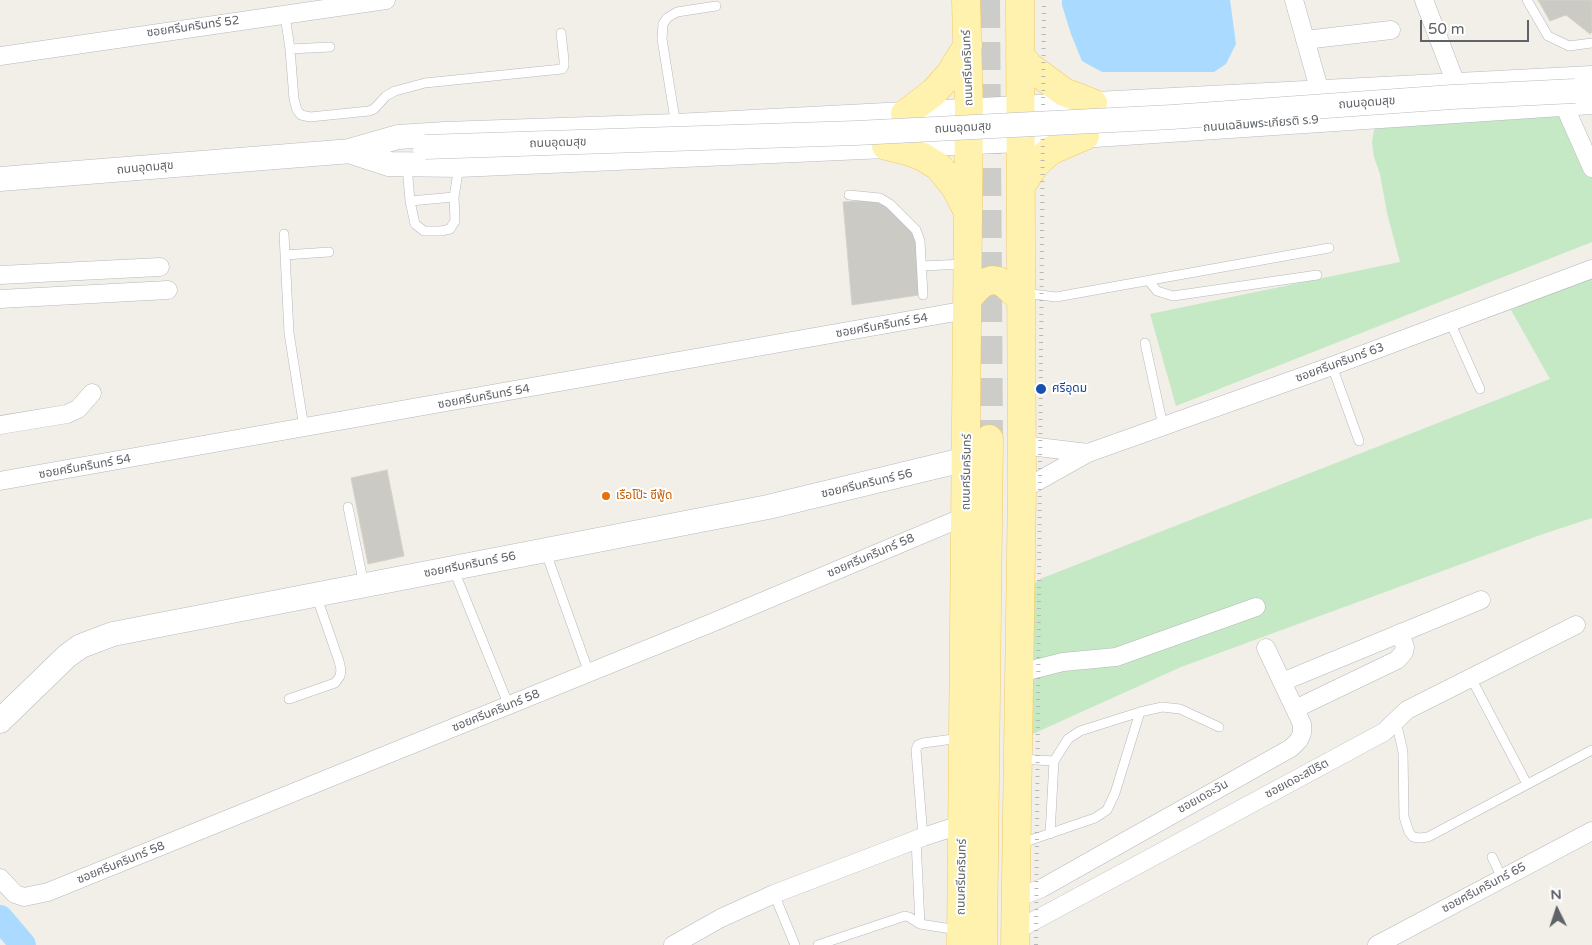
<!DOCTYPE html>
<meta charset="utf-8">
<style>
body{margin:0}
#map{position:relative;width:1592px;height:945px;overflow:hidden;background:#f1efe8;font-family:"Varela Round",sans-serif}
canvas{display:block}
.north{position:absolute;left:1532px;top:885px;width:50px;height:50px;-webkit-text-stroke:4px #fff;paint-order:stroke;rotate:356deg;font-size:14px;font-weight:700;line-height:20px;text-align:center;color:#5f6368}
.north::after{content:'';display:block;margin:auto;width:18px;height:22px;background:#5f6368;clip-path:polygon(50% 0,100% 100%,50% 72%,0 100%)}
.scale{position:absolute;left:1420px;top:20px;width:109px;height:22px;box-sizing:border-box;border:2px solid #5f6368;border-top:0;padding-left:6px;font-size:15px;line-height:18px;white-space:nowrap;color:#5f6368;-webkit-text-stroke:4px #fff;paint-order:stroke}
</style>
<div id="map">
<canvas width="1592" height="945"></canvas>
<div class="north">N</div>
<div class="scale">50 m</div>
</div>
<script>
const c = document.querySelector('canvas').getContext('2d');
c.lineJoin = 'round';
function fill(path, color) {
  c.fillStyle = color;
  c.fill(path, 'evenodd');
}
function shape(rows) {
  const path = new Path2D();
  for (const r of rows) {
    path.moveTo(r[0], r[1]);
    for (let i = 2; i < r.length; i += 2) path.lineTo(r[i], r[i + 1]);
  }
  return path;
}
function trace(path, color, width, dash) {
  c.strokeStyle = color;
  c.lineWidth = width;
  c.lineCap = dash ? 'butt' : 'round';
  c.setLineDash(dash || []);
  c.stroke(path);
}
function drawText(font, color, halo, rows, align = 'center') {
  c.font = font + ' "Varela Round","Noto Sans Thai",sans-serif';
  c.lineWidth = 4;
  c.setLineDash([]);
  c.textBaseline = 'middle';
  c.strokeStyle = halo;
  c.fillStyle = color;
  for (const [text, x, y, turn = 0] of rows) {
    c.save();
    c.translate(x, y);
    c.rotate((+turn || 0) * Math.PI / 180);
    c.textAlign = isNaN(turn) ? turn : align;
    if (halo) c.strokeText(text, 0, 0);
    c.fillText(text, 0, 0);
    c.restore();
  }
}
const green = shape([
 [1558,113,1592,174,1592,242,1176,406,1150,314,1400,262,1387,213,1380,174,1374,157,1372,142,1375,124],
 [1592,274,1592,518,1543,534,1181,667,1026,737,1032,585,1040,579,1550,379,1511,310,1571,280]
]);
const water = shape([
 [1062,0,1230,0,1236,44,1226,64,1214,72,1102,72,1082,61,1071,34,1062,5]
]);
const river = shape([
 [0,918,23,945]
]);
const building = shape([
 [1538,0,1592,0,1592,32,1590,34,1566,15,1550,21,1538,0],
 [878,200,913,230,917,245,919,295,852,305,843,202,878,200],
 [387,470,404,556,368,564,351,478,387,470]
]);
const primaryTunnel = shape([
 [986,0,989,439]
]);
const lane = shape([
 [1527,0,1548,36,1569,46,1592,43],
 [285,15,290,49,330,47],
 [290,49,294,99,297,110,301,115,310,117,369,111,374,109,386,96,395,91,425,83,562,69,564,66,564,60,561,33],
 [676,126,662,39,663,24,667,18,677,12,716,6],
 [407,166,410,201,415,224,424,231,441,231,450,229,455,221,454,197,459,166],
 [849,195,880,198,890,204,916,230,920,241,923,295],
 [410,201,454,197],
 [284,234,289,333,304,428],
 [285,255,329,252],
 [922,266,964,264],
 [1148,280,1157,291,1173,296,1317,275],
 [1024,293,1056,297,1329,248],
 [1450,322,1480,389],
 [1145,343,1163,426],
 [1332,366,1359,441],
 [348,507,364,585],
 [545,550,589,673],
 [453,568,509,706],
 [1471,678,1527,784],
 [289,699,335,683,340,676,341,670,339,661,316,595],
 [1396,721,1403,752,1404,817,1409,832,1413,837,1419,838,1428,837,1592,750],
 [1020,759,1054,761,1068,739,1080,731,1140,712],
 [1050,834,1054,761],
 [923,837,916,750,918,745,923,743,961,738],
 [916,840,920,924],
 [1019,844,1095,818,1107,810,1115,793,1140,712,1162,707,1180,709,1219,727],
 [1492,857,1502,878],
 [774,894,795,945],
 [818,945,905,916,909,917,920,924,958,930]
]);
const street = shape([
 [1294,0,1320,92],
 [1424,0,1456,84],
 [1305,40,1391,30],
 [0,56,386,0],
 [1564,105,1592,168],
 [0,275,160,267],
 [0,299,168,290],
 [0,425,67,414,78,409,92,393],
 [1021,445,1088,453],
 [0,481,967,310],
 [1022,490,1088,453,1332,366,1592,269],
 [1019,673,1063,662,1116,657,1256,607],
 [1282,682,1481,600],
 [1295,709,1397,660,1404,652,1405,647,1400,633],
 [0,878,15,894,24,897,48,892,709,624,966,516],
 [1016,898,1042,888,1291,748,1299,740,1302,733,1302,724,1266,648],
 [1015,931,1384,732,1407,710,1576,625],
 [673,945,721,918,774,894,923,837,963,824],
 [1377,945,1592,831]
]);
const secondary = shape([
 [349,151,389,164,459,165,1020,140,1592,102],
 [349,151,398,137,445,134,676,126,1592,78],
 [0,179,364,150],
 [0,721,67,656,81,646,113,634,768,507,967,459]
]);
const primary = shape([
 [1020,56,1030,67,1064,92,1093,103],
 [905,114,934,92,950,74,968,45],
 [886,146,907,151,923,157,939,167,955,187,967,210],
 [1021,186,1035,165,1050,151,1085,136],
 [967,299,977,288,983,283,992,280,999,281,1005,284,1021,299],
 [961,945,969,111,966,0],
 [983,945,989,439],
 [1015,945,1022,490,1020,0]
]);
const rail = shape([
 [1036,945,1044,0]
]);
const secondaryBridge = shape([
 [425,147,856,133,1172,117,1452,97,1575,91]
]);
const markers = [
 [1041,389,6,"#1a4fb4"],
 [606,496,5,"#e8710a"]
];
const streetNames = [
 ["ซอยศรีนครินทร์ 52",193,27,-8],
 ["ถนนศรีนครินทร์",968,68,-92],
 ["ถนนอุดมสุข",1367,103,-4],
 ["ถนนเฉลิมพระเกียรติ ร.9",1261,124,-4],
 ["ถนนอุดมสุข",963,128,-3],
 ["ถนนอุดมสุข",558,143,-2],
 ["ถนนอุดมสุข",145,168,-5],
 ["ซอยศรีนครินทร์ 54",882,326,-10],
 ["ซอยศรีนครินทร์ 63",1340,363,-20],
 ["ซอยศรีนครินทร์ 54",484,397,-10],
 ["ซอยศรีนครินทร์ 54",85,467,-10],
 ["ถนนศรีนครินทร์",967,472,-89],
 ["ซอยศรีนครินทร์ 56",867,484,-13],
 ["ซอยศรีนครินทร์ 58",871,556,-23],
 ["ซอยศรีนครินทร์ 56",470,565,-11],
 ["ซอยศรีนครินทร์ 58",496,711,-22],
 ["ซอยเดอะสปิริต",1297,779,-28],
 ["ซอยเดอะวัน",1203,797,-29],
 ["ซอยศรีนครินทร์ 58",121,863,-22],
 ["ถนนศรีนครินทร์",962,877,-89],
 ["ซอยศรีนครินทร์ 65",1484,888,-28]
];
const transitNames = [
 ["ศรีอุดม",1052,389]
];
const foodNames = [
 ["เรือโป๊ะ ซีฟู้ด",616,496]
];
fill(green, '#c5e8c5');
fill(water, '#aadaff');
trace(river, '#aadaff', 26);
fill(building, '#cccac5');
trace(building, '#d6d1c6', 1);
trace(primaryTunnel, '#ccccc8', 28, [28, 14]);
trace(lane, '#b5b8bc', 10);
trace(street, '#b5b8bc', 19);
trace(secondary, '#b6babf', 25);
trace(primary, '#f2c960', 29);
trace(lane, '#fff', 9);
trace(street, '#fff', 18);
trace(secondary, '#fff', 24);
trace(primary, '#fff2af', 28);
trace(rail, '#b6b7b8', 4, [1, 6]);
trace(secondaryBridge, '#b6babf', 25, []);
trace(secondaryBridge, '#fff', 24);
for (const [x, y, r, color] of markers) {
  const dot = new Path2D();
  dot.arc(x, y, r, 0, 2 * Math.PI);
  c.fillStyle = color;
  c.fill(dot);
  trace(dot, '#fff', 2);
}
drawText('12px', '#5f6368', '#fff', streetNames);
drawText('12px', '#164399', '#fff', transitNames, 'left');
drawText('12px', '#c56008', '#fff', foodNames, 'left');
</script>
